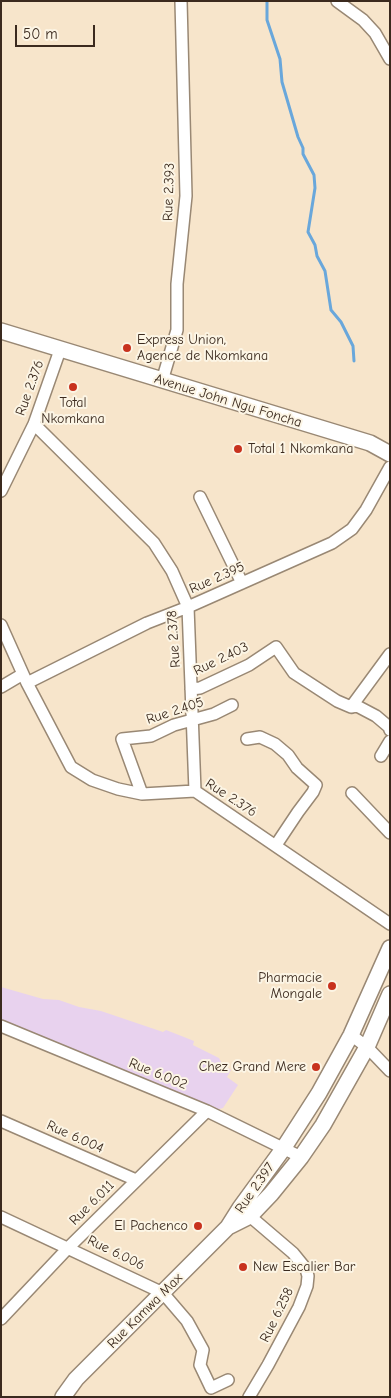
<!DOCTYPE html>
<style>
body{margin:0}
#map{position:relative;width:391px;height:1398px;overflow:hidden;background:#f7e5cb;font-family:"Comic Neue",sans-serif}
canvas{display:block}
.frame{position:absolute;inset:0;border:2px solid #3b2a1e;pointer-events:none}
.scale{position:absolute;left:15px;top:25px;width:80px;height:22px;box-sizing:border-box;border:2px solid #3b2a1e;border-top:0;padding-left:6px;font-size:15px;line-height:18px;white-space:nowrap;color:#3b2a1e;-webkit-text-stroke:4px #fcf5e5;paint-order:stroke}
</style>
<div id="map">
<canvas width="391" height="1398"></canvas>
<div class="frame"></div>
<div class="scale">50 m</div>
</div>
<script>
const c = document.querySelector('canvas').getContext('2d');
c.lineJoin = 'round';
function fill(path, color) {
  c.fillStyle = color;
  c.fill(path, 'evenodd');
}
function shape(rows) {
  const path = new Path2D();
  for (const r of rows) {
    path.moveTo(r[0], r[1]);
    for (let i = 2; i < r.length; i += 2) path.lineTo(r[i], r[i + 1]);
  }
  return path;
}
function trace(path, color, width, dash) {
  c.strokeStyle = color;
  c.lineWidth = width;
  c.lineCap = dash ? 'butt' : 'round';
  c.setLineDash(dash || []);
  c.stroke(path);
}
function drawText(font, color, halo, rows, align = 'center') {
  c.font = font + ' "Comic Neue",sans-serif';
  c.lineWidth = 4;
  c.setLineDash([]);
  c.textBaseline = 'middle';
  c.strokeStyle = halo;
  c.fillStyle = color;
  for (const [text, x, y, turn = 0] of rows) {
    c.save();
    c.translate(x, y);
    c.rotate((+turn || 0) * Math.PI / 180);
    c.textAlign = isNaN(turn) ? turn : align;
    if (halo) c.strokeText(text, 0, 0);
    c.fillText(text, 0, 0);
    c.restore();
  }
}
const built = shape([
 [1,987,43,999,59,1000,79,1007,101,1011,163,1032,166,1030,184,1037,194,1041,193,1045,219,1058,222,1064,231,1070,227,1077,238,1085,223,1108,205,1113,1,1031]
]);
const stream = shape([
 [267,1,267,20,280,59,282,82,298,137,303,148,303,154,314,175,315,188,308,232,315,245,317,256,325,271,331,310,341,322,353,346,354,361]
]);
const minor = shape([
 [337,1,363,20,375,33,390,59],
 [162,381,177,330,177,284,186,196,181,1],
 [34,424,154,543,172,571,188,607,195,791],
 [1,491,34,424,60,350],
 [200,497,242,583],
 [1,625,27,683,71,767,92,780,118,789,142,794,195,791,390,924],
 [27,683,147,623,188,607,332,543,352,529,366,510,390,467],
 [1,687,23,674],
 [191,689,200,688,249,665,276,647,294,673,337,701,351,707,390,654],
 [351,707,357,706,376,716,389,727,390,730],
 [247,739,260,737,275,744,288,755,297,768,316,785,313,792,298,812,276,845],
 [381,756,390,741],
 [352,793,390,833],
 [142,794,122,739,151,736,174,725,214,714,232,705],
 [1,1026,207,1111,301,1157],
 [351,1035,367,1047,390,1071],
 [1,1121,136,1180],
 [245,1212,293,1253,306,1269,308,1276,307,1286,299,1307,268,1365,249,1397],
 [1,1217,163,1293,187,1321,203,1350,200,1365,211,1388,228,1380],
 [1,1319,69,1247,207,1111]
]);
const major = shape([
 [1,331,370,443,390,454],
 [228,1227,250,1216,271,1194,301,1157,323,1125,367,1047,390,994],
 [63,1397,76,1379,228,1227,240,1208,283,1149,319,1093,351,1035,390,948]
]);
const markers = [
 [127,348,5,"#c8321e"],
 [73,387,5,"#c8321e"],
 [238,449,5,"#c8321e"],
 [332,986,5,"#c8321e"],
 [316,1067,5,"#c8321e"],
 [198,1226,5,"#c8321e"],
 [243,1267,5,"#c8321e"]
];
const streetNames = [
 ["Rue 2.393",169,192,-88],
 ["Rue 2.376",30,388,-70],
 ["Avenue John Ngu Foncha",228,401,17],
 ["Rue 2.395",217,578,-24],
 ["Rue 2.378",174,639,-94],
 ["Rue 2.403",221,659,-26],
 ["Rue 2.405",175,711,-18],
 ["Rue 2.376",231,798,33],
 ["Rue 6.002",158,1074,22],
 ["Rue 6.004",75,1137,24],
 ["Rue 2.397",255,1188,-55],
 ["Rue 6.011",92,1203,-45],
 ["Rue 6.006",116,1253,26],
 ["Rue Kamwa Max",145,1311,-45],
 ["Rue 6.258",277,1315,-64]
];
const poiNames = [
 ["Express Union,",137,340],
 ["Agence de Nkomkana",137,356],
 ["Total",73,403,"center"],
 ["Nkomkana",73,419,"center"],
 ["Total 1 Nkomkana",248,449],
 ["Pharmacie",322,978,"right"],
 ["Mongale",322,994,"right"],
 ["Chez Grand Mere",306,1067,"right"],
 ["El Pachenco",188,1226,"right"],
 ["New Escalier Bar",253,1267]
];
fill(built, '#e8d2ee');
trace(stream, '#69a7db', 3);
trace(minor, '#998874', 14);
trace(major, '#998874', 18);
trace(minor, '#fff', 11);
trace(major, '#fff', 15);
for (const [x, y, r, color] of markers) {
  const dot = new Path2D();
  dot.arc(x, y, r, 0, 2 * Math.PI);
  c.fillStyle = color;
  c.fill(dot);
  trace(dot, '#fcf5e5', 2);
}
drawText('14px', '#3b2a1e', '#fcf5e5', streetNames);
drawText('14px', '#3b2a1e', '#fcf5e5', poiNames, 'left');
</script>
